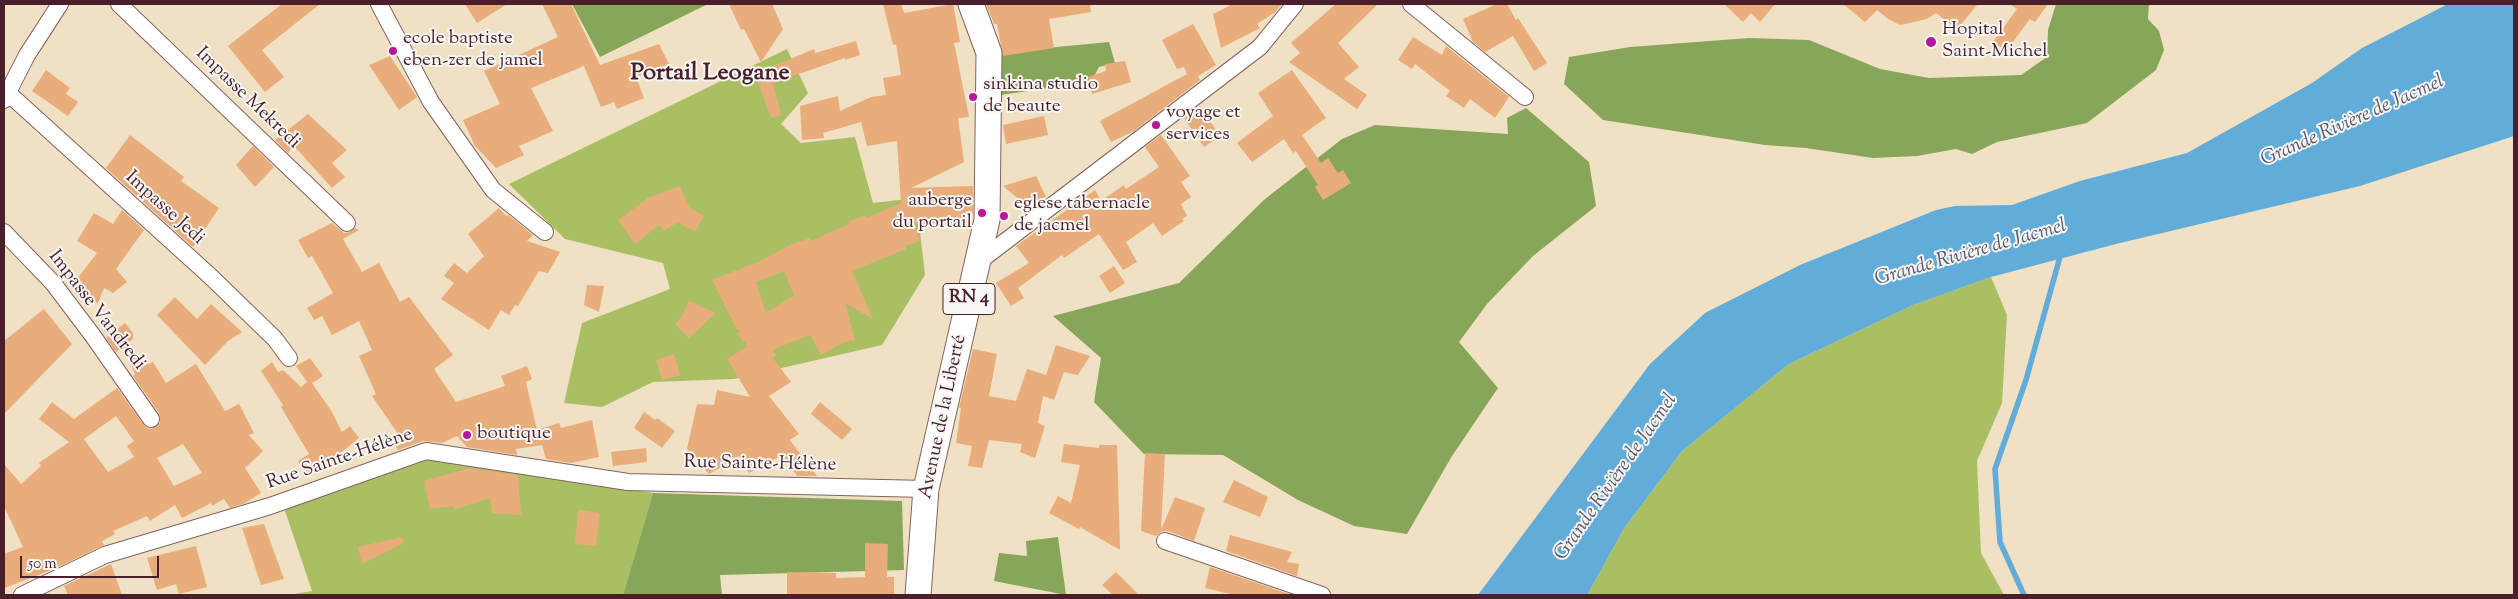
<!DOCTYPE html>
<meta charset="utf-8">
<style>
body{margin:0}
#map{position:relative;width:2518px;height:599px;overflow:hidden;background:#f0e0c4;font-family:"Sorts Mill Goudy",serif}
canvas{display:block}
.frame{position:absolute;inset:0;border:5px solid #4a1f2b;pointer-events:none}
.scale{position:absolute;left:20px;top:556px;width:139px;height:22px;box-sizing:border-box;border:2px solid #4a1f2b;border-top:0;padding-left:6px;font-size:15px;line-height:18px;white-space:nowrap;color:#4a1f2b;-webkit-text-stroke:4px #f6f6f2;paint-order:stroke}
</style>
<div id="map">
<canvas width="2518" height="599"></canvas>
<div class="frame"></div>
<div class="scale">50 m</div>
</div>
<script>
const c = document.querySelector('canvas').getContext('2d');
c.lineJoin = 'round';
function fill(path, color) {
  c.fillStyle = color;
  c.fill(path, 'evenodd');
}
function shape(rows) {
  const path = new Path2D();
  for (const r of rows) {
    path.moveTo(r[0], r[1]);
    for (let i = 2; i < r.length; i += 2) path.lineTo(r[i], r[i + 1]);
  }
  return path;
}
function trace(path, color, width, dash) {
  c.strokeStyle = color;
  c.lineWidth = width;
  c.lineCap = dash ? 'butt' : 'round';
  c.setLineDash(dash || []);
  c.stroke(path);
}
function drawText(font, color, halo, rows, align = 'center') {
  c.font = font + ' "Sorts Mill Goudy",serif';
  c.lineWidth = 4;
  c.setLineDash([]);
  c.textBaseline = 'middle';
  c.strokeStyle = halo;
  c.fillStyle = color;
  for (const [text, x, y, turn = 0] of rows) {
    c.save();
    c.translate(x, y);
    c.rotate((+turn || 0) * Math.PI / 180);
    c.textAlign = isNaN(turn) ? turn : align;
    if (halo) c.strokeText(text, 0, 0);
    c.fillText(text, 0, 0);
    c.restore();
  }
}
const green = shape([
 [787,49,808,93,781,124,801,143,855,137,873,203,916,198,925,275,882,345,734,379,653,382,602,407,564,403,582,323,670,289,663,263,565,239,509,184],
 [1991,277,2007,315,2002,403,1977,461,1981,553,2004,595,1587,595,1625,527,1682,451,1789,364,1913,305],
 [428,457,653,493,623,595,288,595,312,591,282,502]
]);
const forest = shape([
 [572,4,708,4,600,57],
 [2056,4,2149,4,2148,19,2159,31,2164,50,2156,70,2087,123,1997,142,1972,154,1956,149,1917,156,1873,158,1806,148,1765,145,1603,120,1564,84,1569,57,1630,47,1749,38,1809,40,1880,69,1929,78,2021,75,2047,57,2048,30],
 [1109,42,1115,63,1099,67,1091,82,993,96,994,53],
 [1526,108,1589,162,1596,206,1533,256,1487,304,1459,342,1498,388,1452,456,1407,534,1354,526,1298,500,1223,455,1144,454,1094,402,1101,358,1053,316,1179,283,1265,199,1342,139,1375,125,1508,134,1507,118],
 [653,493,902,501,904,570,720,575,722,595,623,595],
 [1058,537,1066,595,994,581,999,553,1027,556,1026,541]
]);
const water = shape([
 [2448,4,2514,4,2514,136,2360,186,2116,244,1991,277,1913,305,1789,364,1682,451,1625,527,1587,595,1478,595,1650,364,1705,313,1800,265,1936,210,1955,206,2012,205,2080,181,2187,153,2312,83,2362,48]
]);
const stream = shape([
 [2024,595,2000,542,1995,469,2026,380,2061,253]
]);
const building = shape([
 [282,4,320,4,262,50,284,77,265,92,228,46],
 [465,4,507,4,477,23],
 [542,4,571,4,600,65,659,44,669,64,636,77,644,98,617,109,614,102,601,107,584,66,531,88,553,131,519,146,524,155,496,168,475,146,463,120,500,104,484,71,558,37],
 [729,4,772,4,783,29,761,62,744,29,741,30],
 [883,4,901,4,904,13,953,4,960,42,954,43,969,117,958,118,964,162,911,188,973,186,973,214,964,214,965,223,915,224,920,241,905,246,906,249,852,271,873,319,845,303,855,340,842,343,821,355,810,335,772,350,776,355,773,358,791,382,769,396,799,434,790,440,817,476,797,476,782,455,749,473,739,456,709,474,687,449,697,404,714,405,717,390,750,397,727,359,748,346,737,334,740,331,736,328,712,280,760,261,790,245,810,238,811,241,849,224,848,222,865,215,866,218,901,203,897,141,867,146,861,122,823,133,824,138,802,140,800,106,838,96,840,111,871,97,886,95,883,78,901,75,896,44,893,45],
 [784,271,794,296,766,312,756,282],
 [986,4,1090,4,1091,12,1049,19,1054,48,1003,56,997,24,994,24],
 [1233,4,1282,4,1275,12,1257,24,1260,28,1221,48,1213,14],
 [1336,4,1378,4,1338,43,1359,67,1344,79,1367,95,1357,109,1289,62,1300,53,1291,43],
 [1497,4,1507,4,1516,20,1518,18,1547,63,1534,71,1513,36,1485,52,1473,42,1463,19],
 [1724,4,1775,4,1760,22,1751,13,1743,22],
 [1843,4,1978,4,1957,29,1936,13,1927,19,1900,25,1888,19,1877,10,1865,22],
 [2010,4,2048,4,2035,22,2030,19,2006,51,1993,42,2017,9],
 [1193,24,1216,65,1198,76,1200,80,1134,131,1111,142,1100,121,1187,74,1184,67,1177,69,1162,40],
 [1413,37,1442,55,1446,46,1509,97,1495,118,1470,99,1464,108,1446,96,1450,91,1415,64,1412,69,1398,60],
 [856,41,860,55,845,60,845,58,773,83,781,115,771,118,755,74,814,49,815,53],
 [390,56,417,97,399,110,369,65],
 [1125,61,1131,82,1092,94,1088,77,1106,71,1105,64],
 [46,70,70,88,66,94,78,102,68,116,32,91],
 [1292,70,1326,118,1302,135,1321,163,1328,158,1338,173,1343,170,1351,183,1323,200,1315,187,1318,185,1296,151,1293,153,1284,139,1252,162,1237,143,1273,116,1258,93],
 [1200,106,1220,136,1204,147,1184,118],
 [308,114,347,150,332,163,345,177,332,188,294,146,288,153,275,140],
 [1044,116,1048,135,1006,144,1003,125],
 [130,135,184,177,181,181,219,208,193,247,106,168],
 [1161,135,1190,176,1181,182,1191,197,1181,204,1187,216,1182,219,1184,221,1162,236,1153,223,1126,242,1137,262,1123,270,1099,234,1064,258,1062,255,1018,288,1024,298,1011,306,996,283,1029,263,1016,246,1095,190,1101,201,1124,185,1126,189,1159,167,1145,147],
 [253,146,274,167,255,187,236,165],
 [1036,176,1046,197,1031,202,1021,201,1003,186],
 [680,186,689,207,704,216,695,232,678,222,664,231,659,225,635,244,618,220,648,198],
 [499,208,506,216,508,215,533,235,527,241,560,252,548,273,539,271,518,306,515,305,509,315,501,310,489,330,441,299,454,283,444,276,454,263,467,273,484,256,468,234],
 [122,210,144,230,116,269,127,282,113,293,104,288,98,303,84,299,84,285,77,279,97,253,77,241,94,213,113,224],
 [332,223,344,233,350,232,355,228,359,230,343,239,362,272,379,263,400,302,409,297,453,355,434,369,456,402,505,386,501,376,527,366,532,379,526,382,537,430,559,423,561,428,592,420,599,457,571,463,546,459,542,445,516,449,517,455,467,447,457,436,442,443,423,441,398,450,391,438,398,434,372,396,376,394,359,356,372,350,359,321,332,335,322,316,314,320,307,308,333,293,312,256,308,258,298,240],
 [1114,266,1125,283,1110,293,1099,276],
 [587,285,604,286,599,312,584,305],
 [175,297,197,319,211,304,242,332,228,341,205,365,157,315],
 [689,301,716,313,689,338,675,324,682,316],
 [44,309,72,344,4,414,4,341],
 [125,323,133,333,133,339,127,344,145,365,153,362,166,383,196,364,225,411,239,404,254,433,249,435,263,451,245,468,261,493,245,503,230,508,224,499,212,506,211,503,182,518,175,505,150,521,147,516,113,531,115,534,102,541,104,545,54,569,4,588,4,554,23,547,4,506,4,464,21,484,41,466,39,463,69,442,39,419,52,402,74,419,117,388,146,428,152,429,160,423,159,413,133,376,135,374,123,346,116,352,106,338],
 [116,416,134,441,127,446,134,457,108,472,84,439],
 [183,444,202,473,174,486,157,458],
 [1056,345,1090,356,1078,375,1064,372,1054,400,1043,396,1038,423,1045,426,1035,458,1020,452,1022,444,989,440,982,468,968,466,972,446,956,443,961,408,959,408,973,349,997,354,989,396,1016,401,1027,369,1046,375],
 [674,354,680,375,662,380,656,360],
 [310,358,323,376,312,383,332,412,342,432,350,426,359,438,337,456,307,474,298,461,309,454,281,407,283,405,261,371,272,362,278,372,283,370,301,387,307,382,296,366],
 [820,402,852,429,842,440,811,414],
 [644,412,655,420,657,418,675,431,662,448,634,428],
 [1064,444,1099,448,1099,445,1117,445,1120,550,1080,527,1079,529,1049,513,1058,496,1071,503,1080,465,1061,462],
 [646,448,647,462,613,466,611,452],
 [1145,453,1165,454,1161,530,1175,497,1205,508,1194,541,1168,531,1163,531,1156,536,1141,531],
 [470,468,518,475,521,515,492,513,490,498,454,510,454,506,430,509,424,481],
 [1234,480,1268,497,1260,517,1223,502],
 [578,510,600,513,596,546,575,544],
 [264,524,284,579,261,585,242,528],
 [1230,535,1292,552,1287,562,1299,564,1297,576,1226,551],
 [402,537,404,543,362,564,358,547],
 [865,543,888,544,887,577,894,577,894,595,787,595,787,572,836,573,836,578,865,577],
 [196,546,207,587,179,594,176,584,157,590,147,558],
 [111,564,122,595,68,595,64,586],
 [1210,567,1292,595,1234,595,1205,588],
 [1116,572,1139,595,1113,595,1102,585]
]);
const street = shape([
 [119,4,347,223],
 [379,4,431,102,493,190,545,232],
 [1411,4,1525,97],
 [8,93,210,276,275,339,289,358],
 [4,100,27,55,60,4],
 [4,232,53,283,93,336,151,419],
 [977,263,1260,47,1295,4],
 [1165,541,1322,595],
 [22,595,105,555,270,506,426,451,628,482,926,489]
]);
const primary = shape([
 [918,595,926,489,987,220,989,53,971,4]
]);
const markers = [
 [1931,42,6,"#b5179e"],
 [393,51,5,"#b5179e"],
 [973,97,5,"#b5179e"],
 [1156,125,5,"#b5179e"],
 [982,213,5,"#b5179e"],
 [1004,216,5,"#b5179e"],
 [467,435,5,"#b5179e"]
];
const shields = [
 [969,299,52]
];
const shieldNames = [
 ["RN 4",969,299]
];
const poiNames = [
 ["Hopital",1942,31],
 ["Saint-Michel",1942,53],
 ["ecole baptiste",403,40],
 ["eben-zer de jamel",403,62],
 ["sinkina studio",983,86],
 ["de beaute",983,108],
 ["voyage et",1166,114],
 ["services",1166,136],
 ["auberge",972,202,"right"],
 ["du portail",972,224,"right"],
 ["eglese tabernacle",1014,205],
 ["de jacmel",1014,227],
 ["boutique",477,435]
];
const streetNames = [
 ["Impasse Mekredi",247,99,44],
 ["Impasse Jedi",164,209,42],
 ["Impasse Vandredi",96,311,52],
 ["Avenue de la Liberté",944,417,-78],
 ["Rue Sainte-Hélène",340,460,-19],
 ["Rue Sainte-Hélène",760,465,1]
];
const waterNames = [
 ["Grande Rivière de Jacmel",2353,122,-24],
 ["Grande Rivière de Jacmel",1971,254,-16],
 ["Grande Rivière de Jacmel",1617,478,-55]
];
const districtNames = [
 ["Portail Leogane",710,75]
];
fill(green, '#aabf64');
fill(forest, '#87a65a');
fill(water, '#62acda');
trace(stream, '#62acda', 5.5);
fill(building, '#e8ad7a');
trace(street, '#846361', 18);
trace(primary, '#846361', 27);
trace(street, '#fff', 16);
trace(primary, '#fff', 25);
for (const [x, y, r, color] of markers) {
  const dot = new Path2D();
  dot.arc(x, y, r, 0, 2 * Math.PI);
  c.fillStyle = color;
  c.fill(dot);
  trace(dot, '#f6f6f2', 2);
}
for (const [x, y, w] of shields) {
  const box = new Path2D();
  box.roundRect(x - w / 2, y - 15.5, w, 31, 4);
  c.fillStyle = '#f6f6f2';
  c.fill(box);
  trace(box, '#4a1f2b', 1);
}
drawText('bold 18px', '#4a1f2b', null, shieldNames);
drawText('19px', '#4a1f2b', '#f6f6f2', poiNames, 'left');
drawText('19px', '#4a1f2b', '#f6f6f2', streetNames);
drawText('italic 20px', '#545771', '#f6f6f2', waterNames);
drawText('bold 24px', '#4a1f2b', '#f6f6f2', districtNames);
</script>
